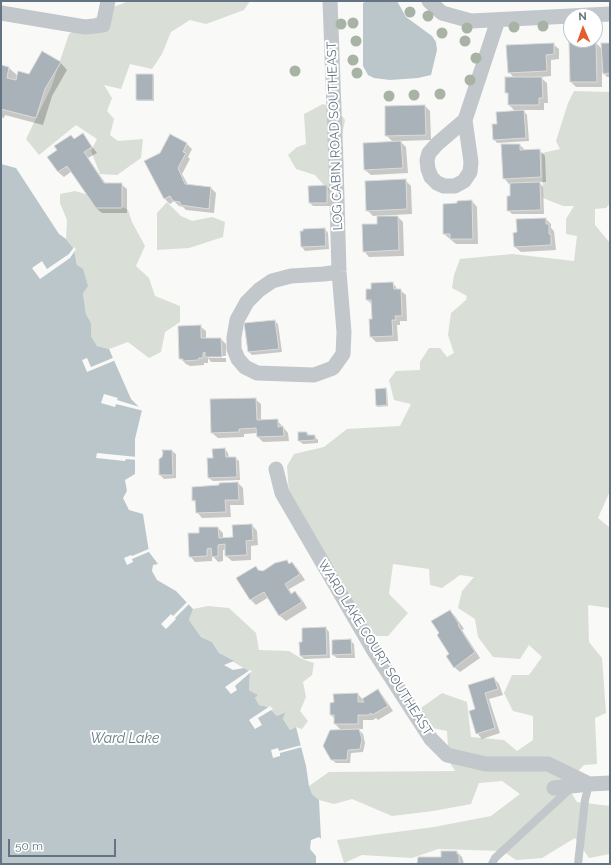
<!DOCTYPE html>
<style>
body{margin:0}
#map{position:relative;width:611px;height:865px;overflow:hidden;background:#f9f9f7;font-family:Raleway,sans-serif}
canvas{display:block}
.frame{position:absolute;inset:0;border:2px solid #647482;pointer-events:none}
.north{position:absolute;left:563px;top:8px;width:40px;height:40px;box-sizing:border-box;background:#fff;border:1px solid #c1c7cd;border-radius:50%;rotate:358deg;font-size:11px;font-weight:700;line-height:16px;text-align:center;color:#647482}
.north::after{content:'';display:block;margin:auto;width:14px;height:18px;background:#e55d2b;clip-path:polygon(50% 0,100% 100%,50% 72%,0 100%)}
.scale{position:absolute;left:8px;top:839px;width:108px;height:18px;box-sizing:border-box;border:2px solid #647482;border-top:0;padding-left:5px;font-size:12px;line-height:14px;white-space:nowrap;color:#647482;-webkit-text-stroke:3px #fff;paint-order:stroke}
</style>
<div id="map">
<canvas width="611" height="865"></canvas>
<div class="frame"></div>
<div class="north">N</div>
<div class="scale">50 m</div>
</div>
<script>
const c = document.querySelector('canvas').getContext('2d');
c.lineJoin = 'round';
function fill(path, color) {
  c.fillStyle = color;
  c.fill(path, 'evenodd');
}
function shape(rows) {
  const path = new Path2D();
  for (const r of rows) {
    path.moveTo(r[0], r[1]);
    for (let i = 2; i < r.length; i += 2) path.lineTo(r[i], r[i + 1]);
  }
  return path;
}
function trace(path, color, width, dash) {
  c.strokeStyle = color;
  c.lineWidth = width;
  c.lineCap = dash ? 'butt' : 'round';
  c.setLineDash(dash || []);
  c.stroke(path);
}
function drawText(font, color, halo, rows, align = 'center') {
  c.font = font + ' Raleway,sans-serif';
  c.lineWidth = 4;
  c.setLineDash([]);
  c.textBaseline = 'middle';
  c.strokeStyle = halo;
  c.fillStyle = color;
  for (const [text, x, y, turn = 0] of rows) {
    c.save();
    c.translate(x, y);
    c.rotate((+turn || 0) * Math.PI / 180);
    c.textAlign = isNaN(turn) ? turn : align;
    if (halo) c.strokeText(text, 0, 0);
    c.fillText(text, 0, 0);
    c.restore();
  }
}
const green = shape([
 [129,1,250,1,244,10,206,24,190,20,171,32,162,54,152,69,130,64,121,89,104,85,112,98,107,111,114,119,110,135,118,141,143,139,141,158,117,175,100,174,91,151,97,139,76,125,39,155,26,139,51,88,69,34,111,8],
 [574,91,610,92,610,203,606,208,595,209,595,225,610,243,610,491,598,518,609,527,610,530,610,608,588,605,589,642,602,658,606,713,595,718,597,764,584,765,566,784,577,802,610,806,610,854,589,858,575,838,542,858,516,860,503,851,438,849,412,858,362,855,344,863,337,840,434,827,491,816,520,794,502,781,479,783,471,804,433,811,392,816,352,799,334,804,319,800,312,794,309,786,329,772,455,771,449,761,447,731,427,727,421,708,442,693,467,702,471,737,504,740,517,751,533,740,533,716,513,711,504,693,512,675,529,675,542,657,529,645,520,659,493,657,478,637,475,619,458,608,462,591,474,577,460,575,442,588,430,585,429,569,393,564,389,594,408,613,388,636,368,636,351,596,289,493,287,466,294,454,324,447,347,429,400,426,411,404,394,400,389,380,396,371,420,370,420,362,429,348,440,348,447,357,454,353,448,335,451,313,466,300,467,296,452,288,454,275,460,259,512,254,574,261,577,236,566,234,566,219,574,206,563,206,543,198,542,153,560,149,556,141,568,103],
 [323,104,337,109,345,120,331,193,315,175,296,169,288,155,297,147,306,144,304,114],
 [75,191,116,203,128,210,132,222,145,246,136,266,149,278,155,296,180,306,180,322,165,332,161,352,149,358,128,342,109,349,97,346,91,336,91,323,86,314,83,293,74,249,66,239,67,220,60,203,60,194],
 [167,202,181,216,192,221,212,217,225,222,223,237,189,248,157,250,157,213],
 [208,606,229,608,256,633,259,650,289,651,302,659,314,663,312,675,303,682,306,697,300,711,308,721,302,729,296,727,290,730,283,719,284,712,277,716,268,707,259,705,255,698,258,695,249,690,250,672,219,653,212,642,201,637,189,620,193,609]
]);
const water = shape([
 [367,1,397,1,406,17,432,36,436,42,437,50,431,75,418,78,390,80,374,78,368,75,363,66,363,3],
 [1,164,16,168,59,234,66,239,74,249,77,265,83,269,88,286,83,293,86,314,91,323,91,336,97,346,109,349,131,399,142,410,135,439,135,474,125,480,127,491,123,498,129,510,143,514,149,552,158,564,153,565,152,571,157,580,176,591,193,609,189,620,201,637,212,642,219,653,234,661,224,665,233,670,244,668,250,672,249,690,258,695,255,698,259,705,268,707,277,716,285,712,283,719,290,730,296,727,306,766,309,786,312,794,319,800,321,839,319,837,311,840,310,849,316,856,316,864,1,864]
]);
const pier = shape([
 [74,247,76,249,70,258,40,279,32,268,42,261,47,269,69,254],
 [115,357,116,360,87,372,82,360,87,358,91,367],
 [104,394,118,398,117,400,143,408,144,411,116,404,115,407,101,403],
 [97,453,137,457,137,460,126,459,125,461,96,458],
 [151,548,151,551,132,559,133,562,127,565,124,558,131,555,132,556],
 [188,601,190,603,175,618,176,619,166,629,161,624,171,614,173,616],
 [250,670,252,671,235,686,237,690,231,694,225,687],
 [270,706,273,709,258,718,262,725,255,729,249,720],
 [302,745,302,747,280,753,280,756,273,758,271,750,278,748,279,751]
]);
const shadow = shape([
 [570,43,596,43,602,49,610,44,610,77,607,77,602,71,602,87,576,87,571,82],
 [553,44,559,49,559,59,551,60,551,76,540,77,547,83,548,103,544,103,544,110,523,110,527,115,529,141,497,143,494,139,498,125,516,112,509,105,509,95,506,92,514,78,509,72],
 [60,62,67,70,52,96,43,125,5,115,4,118,1,117,1,66,9,68,18,76,30,75],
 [153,75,154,76,154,101,138,101,137,100],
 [425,106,430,111,431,140,400,141,406,147,408,173,371,175,365,170,364,144,393,142,386,135],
 [83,135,97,153,88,158,106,184,121,184,127,189,127,213,102,213,96,208,72,171,64,177,58,172,75,140],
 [171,136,187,144,192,149,188,157,190,159,182,174,188,185,211,188,216,193,214,213,186,210,183,207,179,206,174,201,170,204,164,198,161,154],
 [520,145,525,150,539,150,545,156,546,182,539,182,543,187,544,214,512,214,508,210,511,197,511,184,509,184,504,178],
 [405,180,411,186,412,214,373,216,367,210],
 [326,186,330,189,330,206,313,206,310,203],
 [472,201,477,207,478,244,456,244,444,234],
 [398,217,403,222,404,256,369,257,364,251,378,225],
 [546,219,551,224,551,228,554,231,556,250,521,252,515,247],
 [325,229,328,233,329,249,305,251,302,247,301,232],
 [393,283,398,290,400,290,406,295,407,321,400,321,400,325,397,325,398,341,376,342,371,337,373,320,373,305,367,300,372,290],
 [275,321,278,324,282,352,252,355,249,352,245,324],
 [200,326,206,331,206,339,221,339,226,344,226,356,207,356,209,358,226,358,226,362,211,362,208,358,208,363,204,363,204,365,190,366,186,364,180,358],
 [386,389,387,390,388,406,378,407,377,405],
 [255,399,261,404,261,420,277,420,288,433,289,441,263,442,258,437,257,433,244,434,244,437,218,438,212,433],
 [307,433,310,436,314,436,318,440,318,443,303,444,299,441],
 [225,449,228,453,229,458,235,458,239,461,240,480,213,481,209,478],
 [163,451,172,451,176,454,176,478,164,479,160,475,160,459,162,458,164,454],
 [238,483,243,488,244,505,230,505,231,517,202,518,197,512,196,503,193,500,220,486],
 [252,525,257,531,258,545,251,546,251,560,232,561,226,556,226,550,223,550,223,561,218,562,212,555,212,561,195,562,190,556,200,533,218,528,223,533,223,539,234,538],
 [286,561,290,564,292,563,297,568,305,580,289,589,292,594,295,592,301,598,307,608,286,621,280,616,269,597,256,605,251,600,256,567,260,572,263,572],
 [450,611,455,616,464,629,462,630,480,658,460,672,454,667,451,654,440,634],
 [326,628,329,632,330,658,304,659,301,656,303,643],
 [351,641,354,644,355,658,337,658,333,655],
 [494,678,499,684,503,695,489,699,500,733,482,739,477,733,476,710,469,686],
 [378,691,383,696,393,711,378,720,376,718,373,720,363,720,363,729,358,729,363,734,365,743,363,752,351,753,350,763,336,763,332,760,342,731,335,724,335,719,331,715,358,694,363,700],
 [457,852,462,857,464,864,418,864,442,858]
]);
const building = shape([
 [569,42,596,42,597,82,570,82,569,42],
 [554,43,554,54,546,55,547,71,508,73,506,45,554,43],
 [601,43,610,43,610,73,603,74,601,43],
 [42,51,61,62,45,89,36,118,1,109,1,65,9,67,7,78,16,80,18,71,29,74,42,51],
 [136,74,153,74,153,100,136,100,136,74],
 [505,77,542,77,543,98,539,98,539,105,508,105,508,93,505,93,505,77],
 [425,105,426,135,385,136,385,106,425,105],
 [524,110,526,138,493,140,492,124,497,124,496,112,524,110],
 [83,133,92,147,84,152,104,183,122,183,122,208,96,208,67,166,58,172,47,157,57,150,54,146,71,135,74,139,83,133],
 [170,134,187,143,183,152,186,153,178,168,185,184,211,187,209,209,180,205,180,202,173,201,170,196,164,199,144,161,160,153,170,134],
 [401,141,403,168,364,170,363,143,401,141],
 [501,144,520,144,520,150,540,149,541,177,503,179,501,144],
 [406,179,407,209,366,211,365,181,406,179],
 [540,182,541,210,507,211,507,196,510,196,510,183,540,182],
 [327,185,327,203,309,203,308,186,327,185],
 [472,200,473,239,450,239,450,234,443,234,443,204,457,203,457,201,472,200],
 [377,216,398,216,399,250,363,252,362,224,377,224,377,216],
 [546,218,546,224,549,224,549,234,551,234,551,245,514,247,513,233,517,232,516,219,546,218],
 [325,228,326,246,301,247,300,231,303,231,303,229,325,228],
 [393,282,394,289,401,289,402,316,395,316,396,320,392,320,393,336,370,337,369,319,372,319,371,300,366,300,366,289,371,289,371,283,393,282],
 [275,320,279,349,248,352,244,323,275,320],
 [201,325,201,338,221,338,222,357,205,357,205,352,203,353,203,358,199,358,198,360,183,361,183,359,179,359,178,326,201,325],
 [386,388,387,405,376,406,375,389,386,388],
 [256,398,257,420,278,419,278,427,283,426,284,436,257,437,256,428,239,429,239,432,211,433,210,399,256,398],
 [298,432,307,432,307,435,315,435,315,440,298,441,298,432],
 [225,448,226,457,236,457,237,477,208,478,207,458,213,458,212,449,225,448],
 [162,450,172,450,173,475,159,475,159,459,162,457,163,453,162,450],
 [238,482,239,500,225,500,226,512,196,513,195,500,192,501,192,487,219,485,219,483,238,482],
 [252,524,253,540,246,541,247,555,225,556,225,544,218,545,218,556,212,557,211,548,207,549,207,556,189,557,188,533,199,533,199,527,218,527,219,538,233,537,232,525,252,524],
 [287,560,289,564,292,562,300,574,285,584,291,594,295,591,302,602,279,616,264,592,250,600,236,578,256,566,258,570,263,571,275,563,287,560],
 [450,610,459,624,458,625,475,652,454,668,446,656,449,654,437,635,439,633,431,621,450,610],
 [326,627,327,655,300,656,299,642,302,642,302,628,326,627],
 [351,639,352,654,332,655,332,640,351,639],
 [494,677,498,689,485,693,495,728,476,734,469,711,475,709,468,685,494,677],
 [378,689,388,706,372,715,371,713,368,715,358,715,358,724,334,724,334,715,330,715,330,703,334,702,333,694,358,693,358,702,364,702,362,699,378,689],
 [359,729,362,739,360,749,348,750,347,760,331,760,323,746,330,730,359,729],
 [441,851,457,851,457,854,459,854,459,864,417,864,418,857,441,857,441,851]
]);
const lane = shape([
 [492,864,495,858,571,788],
 [578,864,585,800,589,784]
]);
const street = shape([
 [330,1,336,163,339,272,344,332,343,354,333,368,314,375,257,373,245,367,238,359,234,349,234,337,237,320,247,302,259,290,272,281,291,276,324,274,339,272],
 [429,1,442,13,471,21,610,14],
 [1,13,85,27,103,25,108,1],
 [465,120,471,162,470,172,464,181,455,186,444,186,437,183,431,177,428,169,427,160,429,153,437,144,465,120,498,20],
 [276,469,282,493,374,651,431,739,447,755,486,764,548,764,589,784],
 [554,788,589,784,610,783]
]);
const trees = [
 [410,12],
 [428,16],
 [353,23],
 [341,24],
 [543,26],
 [514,27],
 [467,28],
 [442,33],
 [356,41],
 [465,41],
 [476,58],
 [353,60],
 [295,71],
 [357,73],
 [470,80],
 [440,94],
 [414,95],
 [389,96]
];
const streetNames = [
 ["LOG CABIN ROAD SOUTHEAST",335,136,-92],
 ["WARD LAKE COURT SOUTHEAST",375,648,58]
];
const waterNames = [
 ["Ward Lake",125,739]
];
fill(green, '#d9ded6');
fill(water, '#bbc6cb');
fill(pier, '#f9f9f7');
fill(shadow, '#0003');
fill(building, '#a9b2b8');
trace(building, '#dbdbd9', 1);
trace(lane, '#c2c7cb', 8);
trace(street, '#c2c7cb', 15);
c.fillStyle = '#a8b3a6';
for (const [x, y] of trees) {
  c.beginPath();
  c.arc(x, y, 5.5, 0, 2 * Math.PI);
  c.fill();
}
drawText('13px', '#647482', '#fff', streetNames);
drawText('italic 14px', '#647a83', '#fff', waterNames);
</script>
